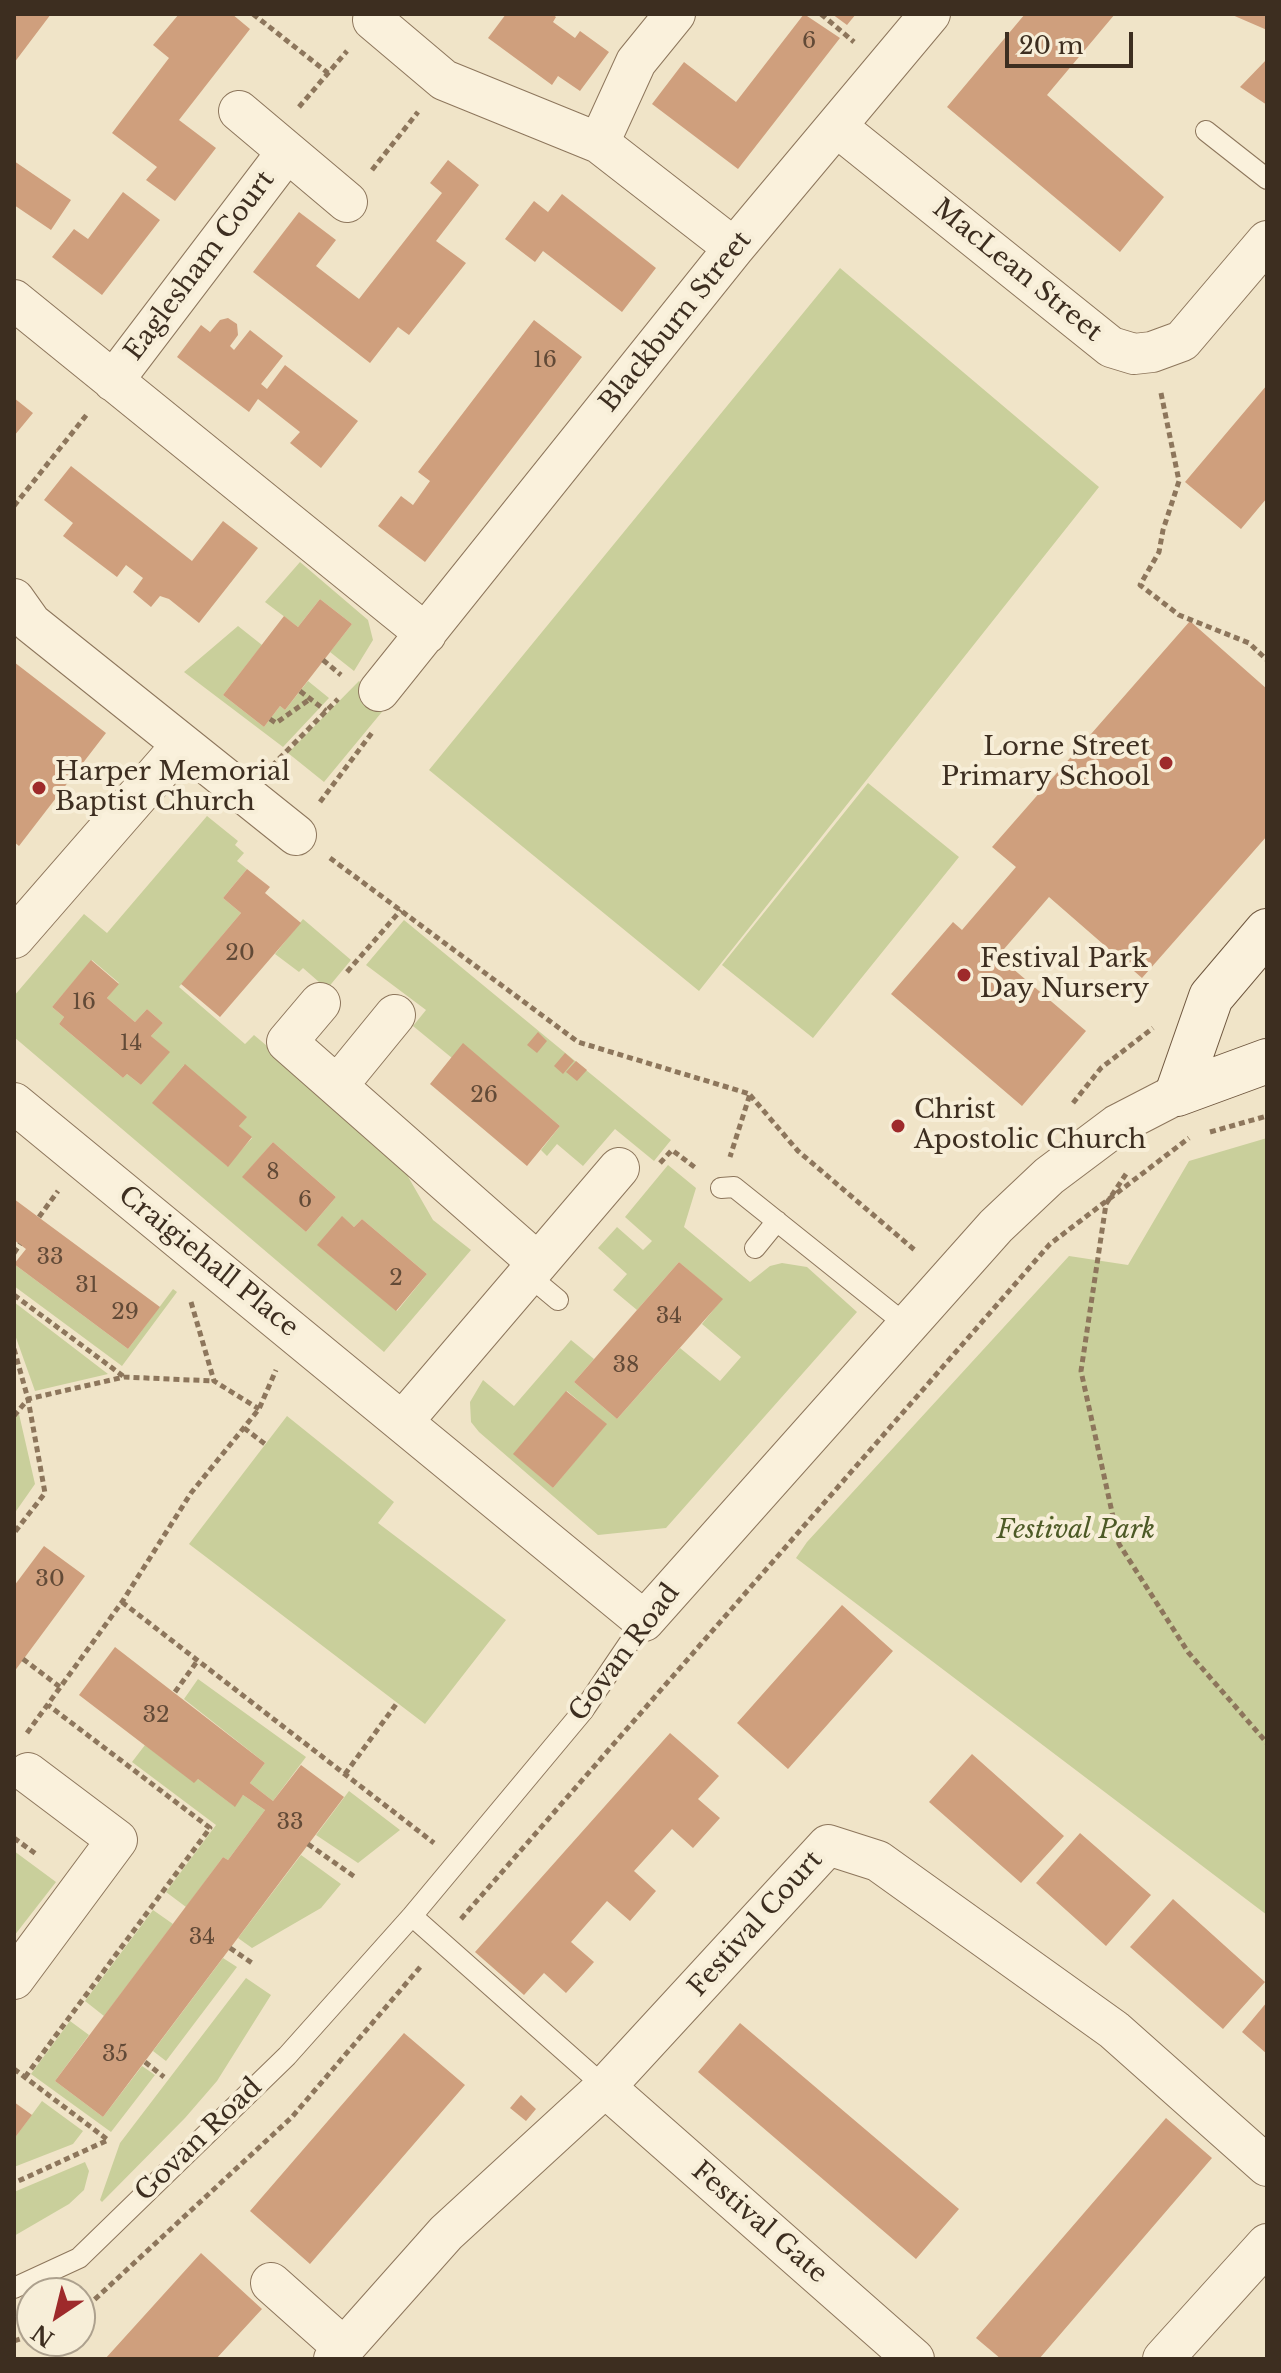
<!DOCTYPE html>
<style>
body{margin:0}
#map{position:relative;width:1281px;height:2373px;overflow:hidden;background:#f0e4c8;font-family:"Libre Baskerville",serif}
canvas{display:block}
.frame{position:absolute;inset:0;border:16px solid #3d2e20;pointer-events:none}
.north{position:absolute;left:16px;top:2277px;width:80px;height:80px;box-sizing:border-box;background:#f7eed8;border:2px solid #ada18e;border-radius:50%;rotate:215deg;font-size:22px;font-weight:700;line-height:32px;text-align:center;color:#3d2e20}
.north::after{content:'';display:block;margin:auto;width:28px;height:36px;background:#9e2a2b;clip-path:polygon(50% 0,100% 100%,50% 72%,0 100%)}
.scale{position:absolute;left:1005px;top:32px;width:128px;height:36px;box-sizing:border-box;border:4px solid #3d2e20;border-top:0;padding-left:10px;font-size:24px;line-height:28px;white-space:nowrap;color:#3d2e20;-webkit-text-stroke:6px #f7eed8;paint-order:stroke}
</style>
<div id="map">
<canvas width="1281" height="2373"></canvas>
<div class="frame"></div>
<div class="north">N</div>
<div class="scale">20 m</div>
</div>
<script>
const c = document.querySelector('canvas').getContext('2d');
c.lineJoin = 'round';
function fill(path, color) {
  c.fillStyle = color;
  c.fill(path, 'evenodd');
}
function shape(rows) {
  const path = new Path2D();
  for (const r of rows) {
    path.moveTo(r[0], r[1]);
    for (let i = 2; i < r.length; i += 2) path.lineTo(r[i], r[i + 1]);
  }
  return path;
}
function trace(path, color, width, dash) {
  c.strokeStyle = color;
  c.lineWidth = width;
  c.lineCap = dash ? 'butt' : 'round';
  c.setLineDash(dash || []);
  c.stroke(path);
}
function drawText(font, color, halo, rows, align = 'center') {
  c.font = font + ' "Libre Baskerville",serif';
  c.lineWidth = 8;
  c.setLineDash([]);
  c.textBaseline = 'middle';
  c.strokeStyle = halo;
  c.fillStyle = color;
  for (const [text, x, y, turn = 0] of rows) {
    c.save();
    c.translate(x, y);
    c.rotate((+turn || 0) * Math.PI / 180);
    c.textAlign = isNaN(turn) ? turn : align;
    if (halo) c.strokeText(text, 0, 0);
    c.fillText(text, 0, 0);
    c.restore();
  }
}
const green = shape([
 [840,268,1099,487,699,991,429,770],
 [300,562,368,620,373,640,354,671,330,652,352,624,320,599,298,627,265,602],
 [238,626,262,645,223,695,264,727,280,706,285,710,308,681,329,698,283,747,184,672],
 [359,681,386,707,324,782,288,753],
 [868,783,959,857,813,1038,722,965],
 [207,816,238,841,235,845,244,853,237,861,247,869,223,898,241,913,179,987,245,1044,254,1035,395,1154,433,1220,471,1250,384,1352,14,1037,14,996,84,914,107,933],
 [92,960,119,983,107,998,135,1022,147,1009,163,1023,151,1036,169,1052,141,1085,127,1074,123,1078,59,1024,64,1017,52,1007],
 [184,1065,246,1117,239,1126,252,1138,227,1166,153,1103],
 [273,1142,336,1197,306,1232,243,1177],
 [342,1217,354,1227,362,1219,427,1274,397,1311,318,1245],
 [303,919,351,960,327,989,303,968,299,972,275,954],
 [404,920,671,1140,654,1161,615,1129,583,1166,557,1144,547,1156,541,1150,560,1126,488,1065,452,1058,413,1026,426,1010,366,965],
 [1267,1138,1267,1915,796,1558,807,1542,1069,1256,1128,1265,1189,1161],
 [668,1165,696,1188,684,1227,750,1282,770,1266,782,1263,807,1267,857,1312,666,1528,598,1535,479,1432,471,1422,470,1402,483,1380,514,1406,571,1340,594,1359,574,1382,617,1419,680,1348,720,1381,741,1357,702,1324,722,1299,679,1262,637,1310,613,1290,627,1274,598,1248,617,1227,643,1250,652,1241,625,1217],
 [567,1391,606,1424,553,1488,514,1454],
 [14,1264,128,1349,173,1289,177,1292,122,1366,14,1286],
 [14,1302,108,1374,35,1391,14,1332],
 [19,1414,35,1484,14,1514,14,1420],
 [287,1416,394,1502,378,1523,506,1620,425,1724,189,1544],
 [198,1679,306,1757,273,1801,250,1783,265,1763,184,1699],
 [145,1745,194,1782,198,1779,234,1806,243,1795,265,1810,228,1860,223,1857,186,1907,166,1892,216,1825,132,1762],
 [349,1791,400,1830,358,1863,316,1835],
 [14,1851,56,1882,14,1936],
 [301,1855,341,1884,321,1908,252,1948,238,1938],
 [153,1910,173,1924,104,2016,85,2001],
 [223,1958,237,1967,166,2061,153,2051],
 [246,1978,271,1995,217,2081,185,2118,102,2202,100,2200,120,2143],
 [70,2021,89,2035,55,2081,103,2117,142,2066,155,2075,111,2132,31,2074],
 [42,2101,83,2131,73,2144,14,2167,14,2139],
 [85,2162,89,2171,84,2190,69,2204,14,2236,14,2192]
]);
const building = shape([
 [14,14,51,14,14,63],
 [179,14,232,14,250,29,179,120,216,148,175,201,146,180,157,167,112,133,169,58,153,45],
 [506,14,552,14,556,17,553,22,575,38,580,31,609,52,580,91,558,76,552,85,488,38],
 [804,14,840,38,738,169,652,104,684,62,736,102],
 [832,14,856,14,847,25],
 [1025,14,1115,14,1047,95,1164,197,1120,252,947,107],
 [1230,14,1267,14,1267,30],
 [1267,59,1267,105,1240,87],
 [448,160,479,185,436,241,466,263,409,335,398,327,370,363,253,272,299,212,336,240,316,266,359,299,442,193,430,183],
 [14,161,71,200,51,230,14,205],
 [123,192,160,220,102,295,52,257,74,229,88,239],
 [562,194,656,268,622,312,543,251,535,262,505,239,534,201,548,212],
 [228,318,237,324,238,335,230,346,234,350,250,330,283,356,261,384,267,389,285,365,358,421,321,468,290,443,300,432,258,399,249,412,177,357,201,325,210,332,220,320],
 [534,320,582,357,425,562,378,526,401,496,413,505,430,481,418,472],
 [1267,385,1267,498,1241,529,1185,482],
 [14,398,33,413,14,436],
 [71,466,192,561,223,521,258,548,199,623,169,599,160,596,151,607,133,592,143,578,126,565,117,577,63,536,73,523,44,500],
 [320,599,352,624,285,710,280,706,264,727,223,695,284,616,298,627],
 [1190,621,1267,689,1267,836,1142,978,1049,897,998,956,1086,1031,1022,1106,891,994,953,922,962,930,1016,867,992,847],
 [14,662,106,733,19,846,14,842],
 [247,869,270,887,265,893,301,923,220,1017,181,984,241,913,223,898],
 [91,960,119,984,107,998,135,1022,147,1009,163,1023,151,1036,170,1052,141,1085,127,1074,123,1078,59,1024,64,1017,52,1007],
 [538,1032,547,1041,537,1053,527,1045],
 [463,1043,560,1126,527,1166,430,1084],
 [565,1053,574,1061,563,1074,554,1066],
 [576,1061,587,1070,577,1081,566,1072],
 [185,1064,247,1117,239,1126,252,1137,228,1167,152,1103],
 [273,1142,336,1197,306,1232,242,1177],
 [14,1199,160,1307,128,1349,14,1264,26,1249,14,1240],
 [342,1216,354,1227,362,1219,427,1274,396,1311,317,1245],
 [679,1262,723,1299,617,1419,574,1382],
 [566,1391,607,1424,553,1488,513,1454],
 [44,1546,85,1576,14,1672,14,1586],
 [842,1605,893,1651,788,1769,737,1723],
 [115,1647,265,1763,250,1783,273,1801,301,1765,344,1797,103,2117,55,2081,223,1857,228,1860,265,1810,243,1795,235,1807,198,1779,194,1783,79,1695],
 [670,1733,719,1776,698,1799,720,1818,693,1848,672,1829,634,1871,656,1891,630,1921,607,1901,571,1942,594,1962,566,1993,544,1973,524,1995,475,1952],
 [972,1754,1064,1836,1021,1883,929,1802],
 [1080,1833,1151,1895,1106,1946,1036,1883],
 [1173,1899,1265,1982,1223,2029,1130,1947],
 [1267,2002,1267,2054,1242,2032],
 [740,2023,959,2209,916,2259,698,2072],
 [404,2033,465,2085,310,2264,250,2211],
 [521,2095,536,2109,526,2121,510,2108],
 [14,2102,32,2115,14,2139],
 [1166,2118,1212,2158,1039,2359,1001,2359,976,2338],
 [201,2253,262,2309,216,2359,105,2359]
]);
const path = shape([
 [253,14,328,73],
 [821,14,854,42],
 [299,107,347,51],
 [372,170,418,112],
 [1161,393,1179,481,1163,530,1159,552,1140,585,1179,615,1249,643,1267,660],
 [14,506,88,413],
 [323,660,341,675],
 [300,691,326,711],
 [270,719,276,723,310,699],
 [272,766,338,699],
 [320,802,374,730],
 [330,858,578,1042,750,1094,730,1157],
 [347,972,401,910],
 [750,1095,798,1151,917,1252],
 [1073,1103,1101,1068,1153,1028],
 [1210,1132,1267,1116],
 [660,1163,672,1150,697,1169],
 [1126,1174,1106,1204,1081,1371,1119,1544,1188,1652,1267,1743],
 [39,1217,58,1191],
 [14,1253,20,1244],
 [14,1295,123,1376],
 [191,1302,214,1381,259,1409],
 [14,1349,28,1399,45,1493,14,1533],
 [14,1416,28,1399,124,1377,214,1381],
 [244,1428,265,1444],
 [122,1602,434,1843],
 [23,1659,60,1687],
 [175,1692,198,1660],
 [27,1733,122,1602,191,1493,259,1409,276,1370],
 [345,1774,397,1703],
 [14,1838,36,1854],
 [308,1844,355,1877],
 [461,1919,1050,1244,1189,1138],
 [230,1948,252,1963],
 [145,2062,164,2077],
 [14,2069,108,2140,14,2183],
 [25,2077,210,1828,48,1705],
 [80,2313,292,2117,421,1966],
 [14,2341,32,2335]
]);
const lane = shape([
 [1206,131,1267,179],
 [721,1188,734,1187,909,1327],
 [755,1248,777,1221],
 [528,1275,558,1300],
 [412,1916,605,2087],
 [14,2288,79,2258,287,2056,412,1916,583,1711,644,1621]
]);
const street = shape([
 [378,14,373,20,444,80,599,143,734,248],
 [239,111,347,202],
 [837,127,1111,347,1134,354,1152,352,1182,341,1267,241],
 [599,143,636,62,675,14],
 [14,300,426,634],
 [113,381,287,152],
 [14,599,31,623,296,835],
 [379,691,734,248,930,14],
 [14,938,182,745],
 [320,1003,287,1042,538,1263],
 [337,1086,395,1015],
 [14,1103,644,1621,996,1226,1049,1176,1117,1125,1177,1094],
 [403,1421,619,1168],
 [14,1979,117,1840,28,1773],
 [605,2087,914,2359],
 [271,2283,344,2348],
 [334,2359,446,2233,605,2087,828,1845,878,1861,1114,2030,1267,2166],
 [1163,2359,1267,2244]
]);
const secondary = shape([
 [1177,1094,1211,997,1267,931],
 [1177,1094,1267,1061]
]);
const markers = [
 [1166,763,8,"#9e2a2b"],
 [39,788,8,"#9e2a2b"],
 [964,975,8,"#9e2a2b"],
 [898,1126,8,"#9e2a2b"]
];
const numberNames = [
 ["6",809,42],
 ["16",545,361],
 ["20",240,954],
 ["16",84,1003],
 ["14",131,1044],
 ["26",484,1096],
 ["8",273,1173],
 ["6",305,1201],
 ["33",50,1258],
 ["2",396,1279],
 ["31",87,1286],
 ["29",125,1313],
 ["34",669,1317],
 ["38",626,1366],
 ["30",50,1580],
 ["32",156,1716],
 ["33",290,1823],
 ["34",202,1938],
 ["35",115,2055]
];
const streetNames = [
 ["Eaglesham Court",200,266,-53],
 ["MacLean Street",1017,271,39],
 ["Blackburn Street",676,322,-51],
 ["Craigiehall Place",208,1262,39],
 ["Govan Road",625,1653,-53],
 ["Festival Court",756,1924,-48],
 ["Govan Road",199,2140,-44],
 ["Festival Gate",759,2223,41]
];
const poiNames = [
 ["Lorne Street",1150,748,"right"],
 ["Primary School",1150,778,"right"],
 ["Harper Memorial",55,773],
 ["Baptist Church",55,803],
 ["Festival Park",980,960],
 ["Day Nursery",980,990],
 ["Christ",914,1111],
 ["Apostolic Church",914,1141]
];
const parkNames = [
 ["Festival Park",1076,1531]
];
fill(green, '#c9cf9b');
fill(building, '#cf9f7d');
trace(lane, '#8d765c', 22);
trace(street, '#8d765c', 42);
trace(secondary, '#6f573f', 46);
trace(path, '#8d765c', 5, [6, 4]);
trace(lane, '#faf1dc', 20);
trace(street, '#faf1dc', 40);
trace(secondary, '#faf1dc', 44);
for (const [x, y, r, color] of markers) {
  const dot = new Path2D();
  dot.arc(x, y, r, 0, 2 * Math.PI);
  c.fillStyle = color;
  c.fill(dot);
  trace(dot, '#f7eed8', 3);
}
drawText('22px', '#624a37', null, numberNames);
drawText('26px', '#3d2e20', '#f7eed8', streetNames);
drawText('26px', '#3d2e20', '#f7eed8', poiNames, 'left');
drawText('italic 26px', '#4d5a26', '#f7eed8', parkNames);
</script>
